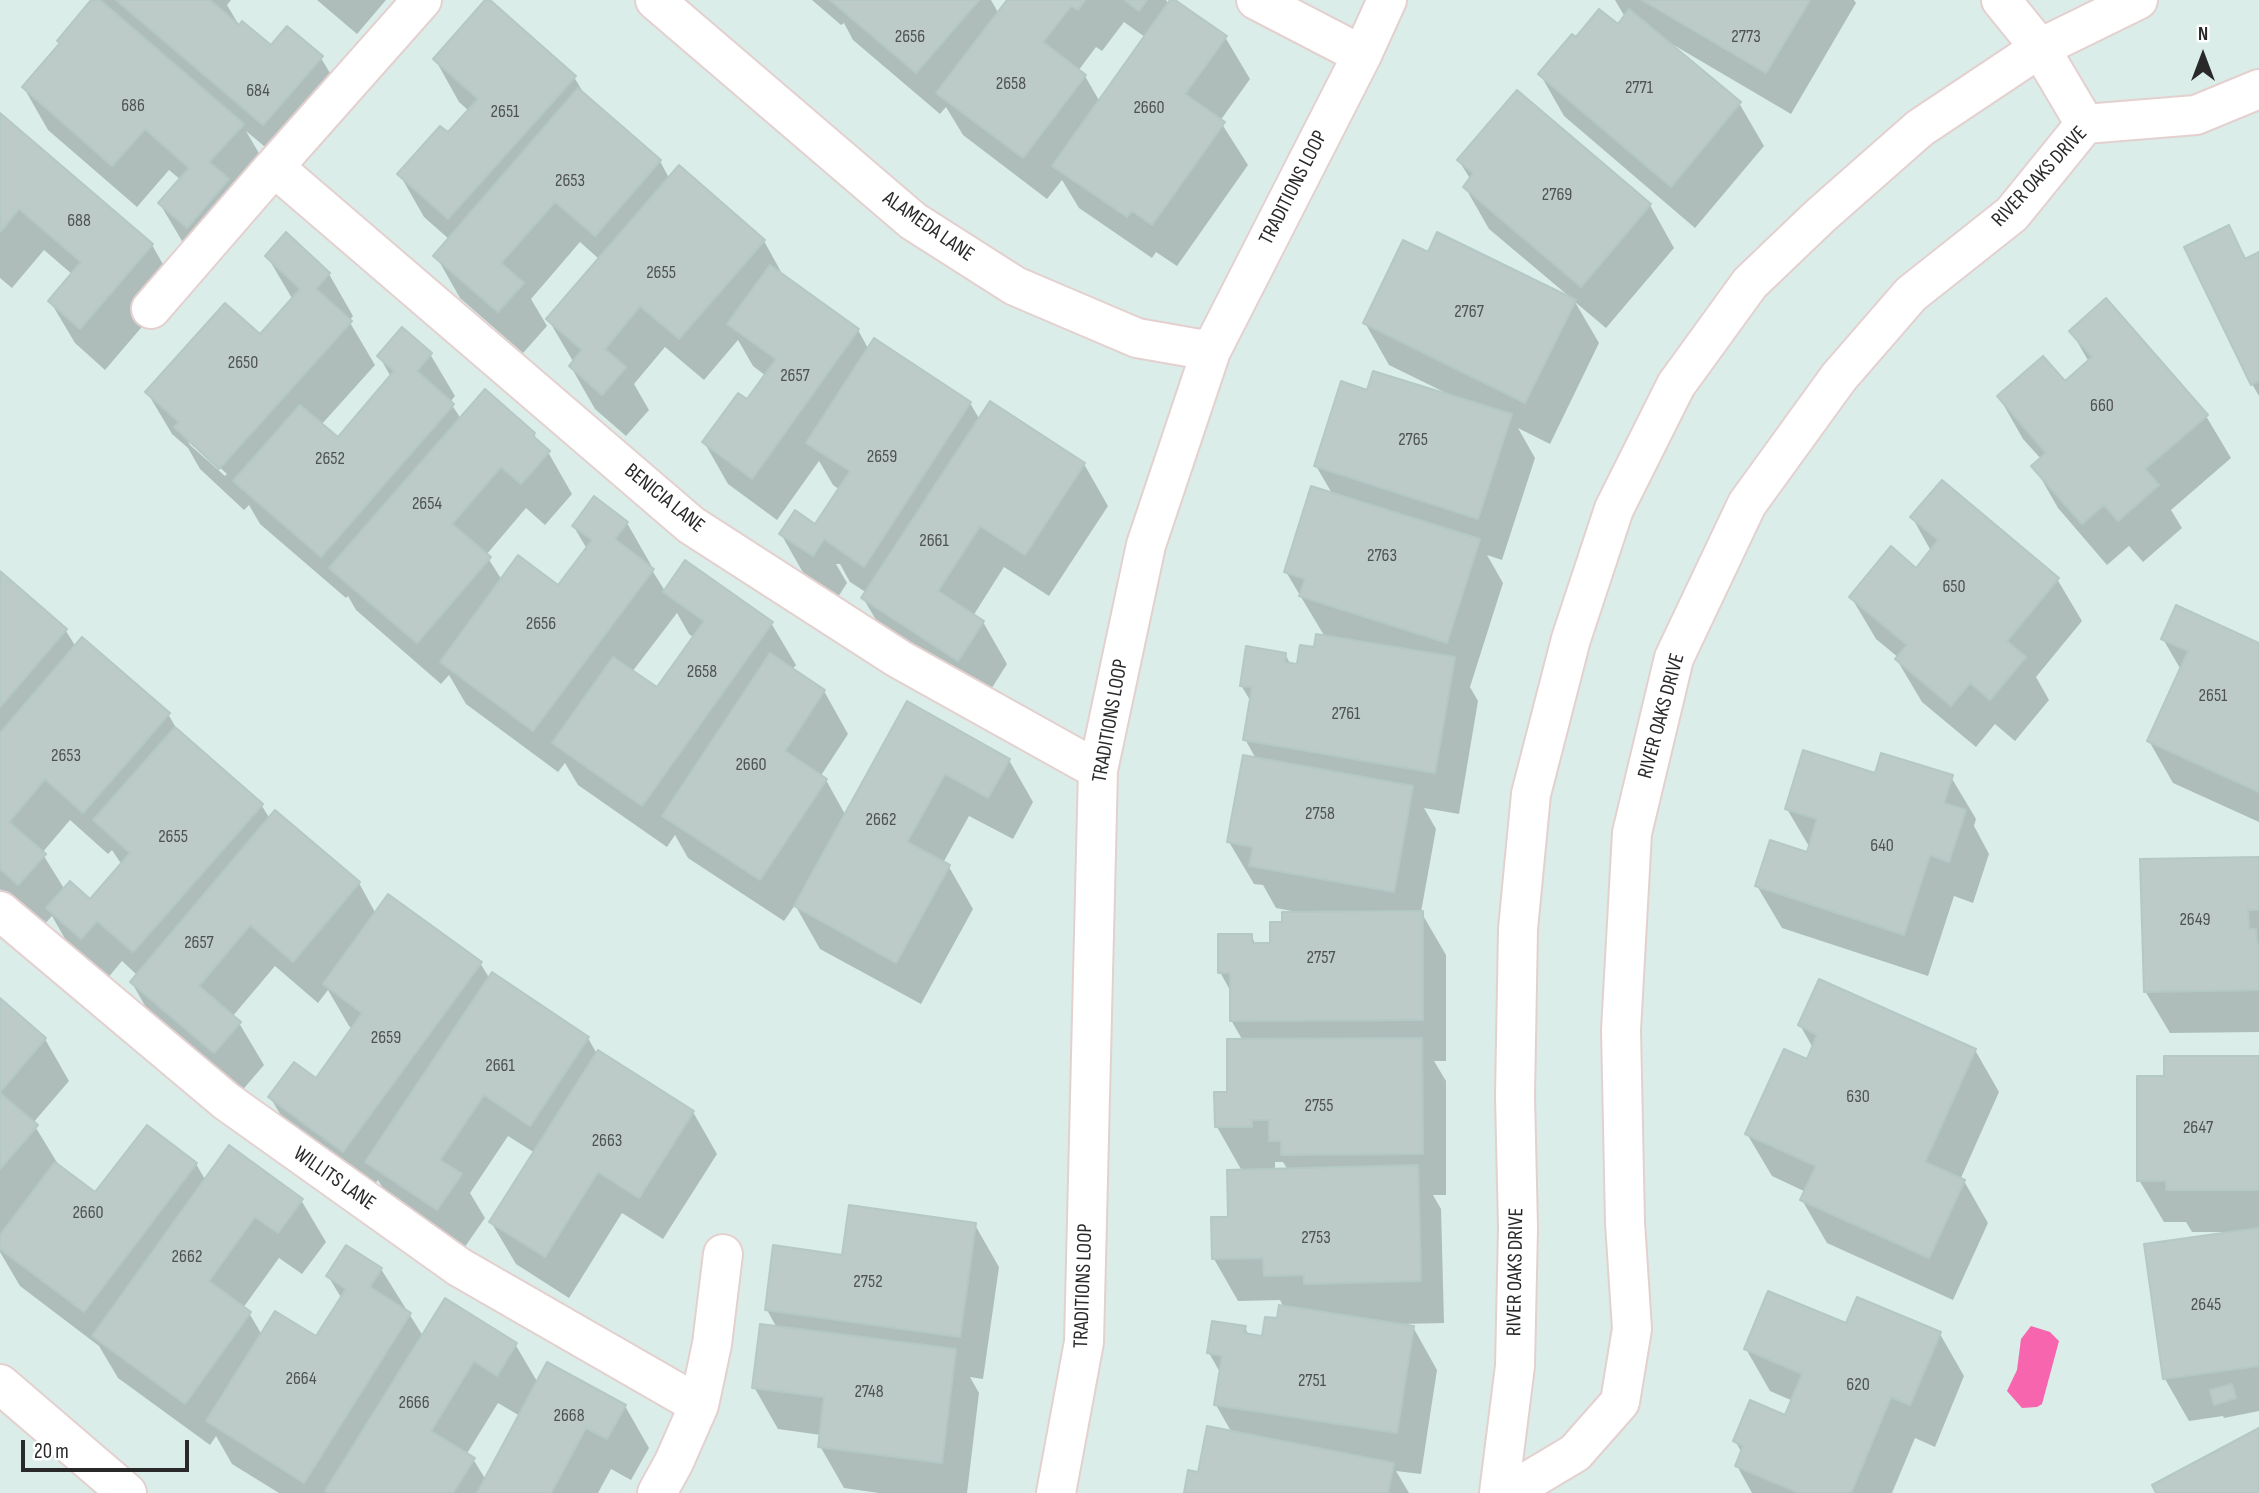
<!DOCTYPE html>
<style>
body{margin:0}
#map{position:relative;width:2259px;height:1493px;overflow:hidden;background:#daede9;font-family:"Sofia Sans Condensed",sans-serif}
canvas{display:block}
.north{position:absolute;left:2168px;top:21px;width:70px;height:70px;-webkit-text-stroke:5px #fff;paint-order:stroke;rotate:0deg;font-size:19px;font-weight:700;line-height:28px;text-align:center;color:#292929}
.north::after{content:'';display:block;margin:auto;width:24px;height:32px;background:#292929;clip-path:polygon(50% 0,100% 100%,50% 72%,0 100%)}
.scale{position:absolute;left:21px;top:1440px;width:168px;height:32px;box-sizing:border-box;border:4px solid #292929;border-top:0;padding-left:9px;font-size:21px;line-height:24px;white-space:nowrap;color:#292929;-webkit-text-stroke:5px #fff;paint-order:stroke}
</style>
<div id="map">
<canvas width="2259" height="1493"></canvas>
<div class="north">N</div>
<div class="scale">20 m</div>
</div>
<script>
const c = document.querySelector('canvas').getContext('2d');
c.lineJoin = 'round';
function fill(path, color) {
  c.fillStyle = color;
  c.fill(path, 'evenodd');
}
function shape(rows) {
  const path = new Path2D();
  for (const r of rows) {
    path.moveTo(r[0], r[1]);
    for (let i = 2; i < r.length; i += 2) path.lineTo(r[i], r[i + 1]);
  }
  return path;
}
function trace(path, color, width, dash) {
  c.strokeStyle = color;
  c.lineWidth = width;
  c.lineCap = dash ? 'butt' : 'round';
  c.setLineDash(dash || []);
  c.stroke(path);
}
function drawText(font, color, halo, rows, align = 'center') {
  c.font = font + ' "Sofia Sans Condensed",sans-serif';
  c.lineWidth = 6;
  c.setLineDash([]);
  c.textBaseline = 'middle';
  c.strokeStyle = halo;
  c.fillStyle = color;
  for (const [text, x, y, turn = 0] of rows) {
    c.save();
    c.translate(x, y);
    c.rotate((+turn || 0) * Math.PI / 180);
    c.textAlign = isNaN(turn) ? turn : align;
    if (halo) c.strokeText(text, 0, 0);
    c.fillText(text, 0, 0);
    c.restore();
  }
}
const water = shape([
 [2031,1326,2050,1332,2059,1341,2042,1404,2037,1407,2022,1408,2007,1391,2017,1370,2021,1339]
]);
const shadow = shape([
 [93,0,104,5,101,0,231,0,227,5,240,27,271,48,321,58,346,100,288,166,246,131,267,167,239,199,252,222,212,269,185,246,160,204,181,180,169,170,137,207,48,130,24,88,61,45],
 [317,0,386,0,357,34],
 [487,0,574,77,586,97,660,161,669,178,764,241,785,279,858,330,869,350,970,403,980,420,1084,464,1108,506,1049,596,1004,567,973,616,983,622,1007,664,983,702,888,640,863,598,867,593,850,582,840,564,836,564,847,583,838,597,805,576,781,534,816,526,840,490,833,485,819,461,777,520,728,484,704,442,748,401,766,376,753,366,738,340,704,380,665,347,634,384,649,410,626,436,595,409,571,367,574,363,548,319,599,259,580,242,531,299,547,326,523,353,460,298,436,256,450,240,424,217,400,175,448,135,469,111,459,102,435,59],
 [812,0,991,0,999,14,1010,0,1166,0,1169,4,1172,0,1225,37,1250,79,1220,121,1248,165,1177,266,1156,252,1152,258,1079,208,1062,180,1047,199,963,135,946,107,940,114,853,40,844,23,841,25],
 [1124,22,1145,37,1100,102,1085,76,1078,71,1096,47,1102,51],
 [1615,0,1854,0,1856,3,1791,114,1672,44,1670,46,1739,103,1764,146,1695,228,1564,116,1540,74,1576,39,1618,26,1625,17],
 [1517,93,1650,205,1674,248,1606,328,1575,302,1599,343,1550,444,1518,428,1535,458,1502,560,1487,555,1503,583,1470,687,1478,701,1459,814,1424,808,1436,829,1421,912,1446,955,1446,1061,1434,1061,1446,1081,1446,1195,1433,1195,1441,1209,1444,1323,1401,1324,1401,1326,1413,1327,1437,1370,1421,1474,1396,1471,1409,1493,1185,1493,1232,1433,1216,1405,1221,1374,1209,1353,1245,1327,1249,1336,1263,1338,1278,1320,1284,1308,1280,1300,1238,1301,1214,1259,1230,1219,1242,1171,1217,1127,1229,1094,1243,1041,1231,1020,1231,992,1220,972,1251,935,1256,945,1272,945,1283,924,1297,912,1276,908,1263,885,1254,884,1229,842,1256,759,1245,739,1251,702,1241,685,1285,654,1291,665,1298,666,1325,637,1286,572,1333,495,1316,466,1368,392,1445,395,1446,393,1389,365,1365,323,1428,254,1571,298,1489,229,1465,187,1471,180,1459,161],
 [1275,1162,1283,1162,1288,1170,1275,1170],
 [0,115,152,245,176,287,105,370,75,343,50,301,73,275,44,250,12,288,0,278],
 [2228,227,2247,260,2259,254,2259,396,2252,384],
 [267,256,329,274,353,316,349,321,375,365,321,425,338,439,391,377,379,356,430,354,455,396,450,402,461,419,534,434,539,444,548,452,572,494,545,525,526,508,486,555,502,580,558,588,587,549,574,527,627,523,651,565,650,567,665,591,771,623,796,665,792,670,824,691,848,734,820,777,826,780,846,816,908,704,1009,760,1033,802,1013,839,969,816,943,863,949,867,973,909,921,1004,820,949,795,905,784,921,688,858,675,835,667,847,578,785,565,763,558,772,466,704,449,675,441,684,356,610,348,596,346,598,260,524,249,505,244,510,200,469,188,448,172,434,147,392,260,336,293,300],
 [186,437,227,474,225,476,190,445],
 [677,613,689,634,694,638,657,690,632,672],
 [2071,331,2206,416,2231,458,2171,510,2182,528,2143,562,2129,546,2107,565,2058,508,2034,466,2042,460,2023,439,1999,397,2065,384,2089,362],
 [1912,517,2057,579,2082,621,2036,677,2049,700,2015,741,1995,724,1976,747,1922,702,1897,660,1899,658,1876,639,1851,597,1916,570,1931,551],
 [0,574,66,631,76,647,168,714,179,733,262,806,270,819,359,883,376,914,480,963,490,979,588,1038,597,1054,693,1112,717,1154,663,1239,622,1213,569,1298,516,1264,491,1222,535,1153,508,1136,470,1193,485,1218,462,1251,392,1204,378,1180,368,1193,295,1139,270,1097,316,1080,353,1029,349,1026,328,990,318,1003,275,966,232,1017,239,1023,264,1065,239,1094,156,1025,132,983,138,976,122,961,106,980,72,951,52,916,43,926,0,889],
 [70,820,108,854,112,850,122,865,90,901,65,890,42,853],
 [2163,639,2259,645,2259,822,2173,783,2149,741,2181,670],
 [1876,775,1951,777,1976,819,1974,826,1989,854,1973,903,1954,896,1928,976,1782,928,1757,886,1808,854,1810,848,1787,809],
 [2259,859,2259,1032,2170,1033,2145,991],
 [0,1001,45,1039,69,1081,33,1123,61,1169,95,1194,196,1164,206,1181,301,1200,326,1242,302,1274,279,1258,243,1308,249,1313,262,1335,316,1339,342,1299,328,1276,381,1269,423,1336,515,1344,538,1383,625,1406,649,1448,631,1480,611,1469,598,1493,279,1493,232,1464,216,1436,210,1445,118,1378,99,1346,20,1286,0,1252],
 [498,1403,520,1416,486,1480,473,1459,466,1455],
 [1800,1025,1975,1050,1999,1092,1960,1180,1964,1181,1988,1223,1953,1300,1827,1243,1802,1200,1806,1192,1772,1176,1747,1134,1807,1061,1813,1048],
 [2259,1057,2259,1411,2224,1418,2223,1416,2189,1421,2165,1379,2230,1232,2192,1232,2186,1222,2164,1222,2139,1180,2166,1078],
 [975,1225,999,1267,983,1379,970,1377,979,1393,967,1493,879,1493,844,1488,820,1446,821,1435,778,1429,754,1387,777,1328,767,1310,844,1257],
 [1847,1325,1940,1334,1964,1376,1935,1447,1915,1438,1892,1493,1752,1493,1737,1466,1742,1453,1735,1441,1786,1417,1793,1401,1770,1391,1746,1349]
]);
const building = shape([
 [91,0,100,0,244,124,209,162,229,179,187,228,158,203,189,168,145,129,112,166,22,87,60,43,57,41,91,0],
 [116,0,210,0,239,25,242,21,271,45,287,26,323,56,263,125,116,0],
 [485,0,490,0,576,76,448,219,397,174,440,126,448,132,478,99,433,59,485,0],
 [830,0,979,0,916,73,830,0],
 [1007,0,1085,0,1078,10,1071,6,1043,42,1086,75,1023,158,936,93,1007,0],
 [1125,0,1147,0,1139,11,1125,0],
 [1170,0,1175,0,1227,36,1185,94,1225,122,1152,225,1132,211,1127,217,1052,166,1170,0],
 [1642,0,1810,0,1766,73,1642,0],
 [1599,9,1618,24,1629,9,1741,102,1671,187,1538,74,1572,34,1576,37,1599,9],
 [578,88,661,160,595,236,555,202,501,263,524,283,498,312,433,256,578,88],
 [1517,90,1651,204,1581,287,1463,187,1473,173,1457,160,1517,90],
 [0,113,153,244,80,329,48,301,81,262,19,209,0,232,0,113],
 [679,165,765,240,679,339,640,306,605,349,626,367,602,395,569,366,582,350,546,319,679,165],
 [2229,225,2245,259,2259,252,2259,381,2251,385,2184,247,2229,225],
 [286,232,330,273,316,289,352,321,219,469,174,427,179,422,145,392,225,303,260,334,300,289,265,256,286,232],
 [1437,232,1576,300,1525,403,1363,323,1403,240,1428,252,1437,232],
 [770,265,859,329,752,479,702,442,738,393,747,399,776,359,727,324,770,265],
 [2106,298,2208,415,2145,469,2159,485,2118,521,2104,505,2082,524,2031,466,2046,453,1997,396,2043,356,2065,381,2092,357,2069,331,2106,298],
 [402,327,432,353,417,371,454,404,321,557,233,481,300,405,338,437,394,371,377,356,402,327],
 [874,338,971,402,864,567,824,539,813,556,779,534,795,510,815,524,850,471,806,443,874,338],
 [1373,371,1512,414,1478,519,1314,466,1341,381,1367,390,1373,371],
 [485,389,535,433,533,436,550,451,521,484,501,467,452,524,491,557,417,643,329,568,485,389],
 [990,401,1085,463,1025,555,980,526,938,591,984,621,958,661,861,598,990,401],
 [1942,480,2059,578,2007,641,2026,657,1990,700,1970,683,1951,706,1895,659,1907,645,1849,597,1891,546,1916,568,1938,540,1910,517,1942,480],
 [1311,486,1480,539,1447,643,1299,596,1305,579,1284,572,1311,486],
 [594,496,628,522,615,539,654,569,533,731,440,662,518,555,558,585,592,540,572,526,594,496],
 [685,560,773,622,642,806,552,743,613,657,657,687,704,621,663,592,685,560],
 [0,571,67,629,0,707,0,571],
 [2176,605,2259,643,2259,792,2147,741,2188,651,2161,639,2176,605],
 [1316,634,1455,657,1435,773,1243,740,1252,687,1240,686,1246,646,1286,653,1285,662,1297,664,1300,645,1314,647,1316,634],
 [82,637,170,713,83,813,45,779,9,822,46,854,18,885,0,869,0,733,82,637],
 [770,653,825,690,785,751,827,779,760,880,662,816,770,653],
 [907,701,1010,759,988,798,945,774,907,842,950,865,896,963,794,906,907,701],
 [175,727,263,804,133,952,97,921,81,939,46,908,70,881,90,899,130,853,93,820,175,727],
 [1803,750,1875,773,1881,753,1953,775,1944,803,1966,810,1949,862,1930,855,1904,935,1755,886,1770,840,1807,852,1817,819,1785,809,1803,750],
 [1243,755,1413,786,1394,892,1249,866,1253,847,1227,842,1243,755],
 [275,810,360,882,293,962,250,925,199,986,241,1022,214,1053,130,982,275,810],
 [2259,857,2259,910,2248,910,2249,929,2256,929,2257,944,2259,944,2259,990,2144,992,2140,859,2259,857],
 [388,894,482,962,343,1152,268,1097,294,1062,316,1078,362,1013,323,984,388,894],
 [1423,911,1423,1020,1230,1021,1230,973,1218,973,1218,934,1252,934,1252,943,1270,943,1270,922,1282,922,1282,912,1423,911],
 [492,972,589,1037,530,1126,484,1095,440,1160,462,1174,437,1210,365,1162,492,972],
 [1819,979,1976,1049,1925,1162,1965,1180,1929,1258,1800,1200,1816,1166,1745,1134,1784,1049,1807,1059,1817,1035,1798,1025,1819,979],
 [0,998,46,1038,0,1092,0,998],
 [1422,1038,1423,1154,1281,1155,1281,1141,1269,1141,1269,1120,1252,1120,1252,1127,1215,1127,1214,1092,1227,1092,1227,1039,1422,1038],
 [598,1050,694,1111,639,1198,598,1172,545,1257,489,1222,598,1050],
 [2164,1056,2259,1056,2259,1190,2166,1190,2166,1181,2137,1181,2137,1076,2164,1076,2164,1056],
 [0,1093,38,1125,0,1169,0,1093],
 [147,1125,197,1163,84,1312,0,1249,0,1235,55,1162,95,1192,147,1125],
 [229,1145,303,1199,278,1233,255,1217,209,1281,251,1312,185,1404,92,1336,229,1145],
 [1418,1165,1421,1281,1304,1284,1304,1275,1264,1276,1263,1258,1212,1259,1211,1217,1228,1217,1227,1170,1418,1165],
 [849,1205,976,1223,960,1337,765,1310,773,1245,842,1255,849,1205],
 [2259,1228,2259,1366,2163,1379,2144,1244,2259,1228],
 [346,1245,382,1268,370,1287,411,1313,304,1483,206,1421,275,1311,316,1336,346,1289,326,1276,346,1245],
 [1768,1291,1846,1323,1857,1297,1941,1332,1910,1405,1891,1397,1851,1493,1799,1493,1735,1466,1743,1446,1733,1441,1750,1400,1785,1415,1802,1374,1744,1349,1768,1291],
 [445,1298,517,1343,497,1376,474,1361,431,1431,475,1458,453,1493,329,1493,325,1491,445,1298],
 [1279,1305,1414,1326,1397,1433,1214,1405,1222,1356,1207,1353,1212,1321,1246,1326,1244,1333,1262,1336,1265,1317,1277,1318,1279,1305],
 [760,1324,956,1349,942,1463,818,1447,824,1397,752,1388,760,1324],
 [547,1362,626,1405,607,1439,586,1428,551,1493,477,1493,547,1362],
 [2232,1384,2236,1398,2214,1405,2210,1390,2232,1384],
 [1207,1426,1394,1463,1388,1493,1184,1493,1188,1470,1198,1472,1207,1426],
 [2259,1428,2259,1493,2156,1493,2152,1485,2259,1428]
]);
const minor = shape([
 [422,0,274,167,691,525,899,659,1098,770],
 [655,0,913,221,1015,286,1137,338,1211,351],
 [1256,0,1362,55],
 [2001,0,2040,48,2085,124],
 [151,309,274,167],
 [0,911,226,1101,459,1267,699,1405,674,1462,657,1493],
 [0,1384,127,1493],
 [699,1405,712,1344,723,1254],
 [1056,1493,1084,1342,1098,770,1146,545,1211,351,1362,55,1387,0]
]);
const tertiary = shape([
 [1499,1493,1515,1366,1518,1228,1515,1096,1518,929,1531,794,1571,639,1614,509,1676,385,1750,283,1820,216,1920,128,2040,48,2138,0],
 [1508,1493,1575,1453,1620,1402,1632,1329,1625,1223,1621,1030,1632,833,1674,658,1747,504,1839,377,1911,294,2012,214,2085,124,2196,115,2259,89]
]);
const numberNames = [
 ["2656",910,37],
 ["2773",1746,37],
 ["2658",1011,84],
 ["2771",1639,88],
 ["684",258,91],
 ["686",133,106],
 ["2660",1149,108],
 ["2651",505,112],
 ["2653",570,181],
 ["2769",1557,195],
 ["688",79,221],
 ["2655",661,273],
 ["2767",1469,312],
 ["2650",243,363],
 ["2657",795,376],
 ["660",2102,406],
 ["2765",1413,440],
 ["2659",882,457],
 ["2652",330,459],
 ["2654",427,504],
 ["2661",934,541],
 ["2763",1382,556],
 ["650",1954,587],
 ["2656",541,624],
 ["2658",702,672],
 ["2651",2213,696],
 ["2761",1346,714],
 ["2653",66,756],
 ["2660",751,765],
 ["2758",1320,814],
 ["2662",881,820],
 ["2655",173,837],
 ["640",1882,846],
 ["2649",2195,920],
 ["2657",199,943],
 ["2757",1321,958],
 ["2659",386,1038],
 ["2661",500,1066],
 ["630",1858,1097],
 ["2755",1319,1106],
 ["2647",2198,1128],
 ["2663",607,1141],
 ["2660",88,1213],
 ["2753",1316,1238],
 ["2662",187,1257],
 ["2752",868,1282],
 ["2645",2206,1305],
 ["2664",301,1379],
 ["2751",1312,1381],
 ["620",1858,1385],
 ["2748",869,1392],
 ["2666",414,1403],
 ["2668",569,1416]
];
const streetNames = [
 ["RIVER OAKS DRIVE",2040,177,-47],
 ["TRADITIONS LOOP",1294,188,-63],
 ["ALAMEDA LANE",928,227,35],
 ["BENICIA LANE",664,499,39],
 ["RIVER OAKS DRIVE",1662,716,-75],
 ["TRADITIONS LOOP",1111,721,-80],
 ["WILLITS LANE",334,1179,35],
 ["RIVER OAKS DRIVE",1516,1272,-89],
 ["TRADITIONS LOOP",1084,1286,-88]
];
fill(water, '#f665ae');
fill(shadow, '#0003');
fill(building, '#bdcbc8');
trace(building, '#b4c8c5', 2);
trace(minor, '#e3d0cf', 42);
trace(tertiary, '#e3d0cf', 42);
trace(minor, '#fff', 38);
trace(tertiary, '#fff', 38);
drawText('18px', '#4e5251', null, numberNames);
drawText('21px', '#292929', '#fff', streetNames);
</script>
